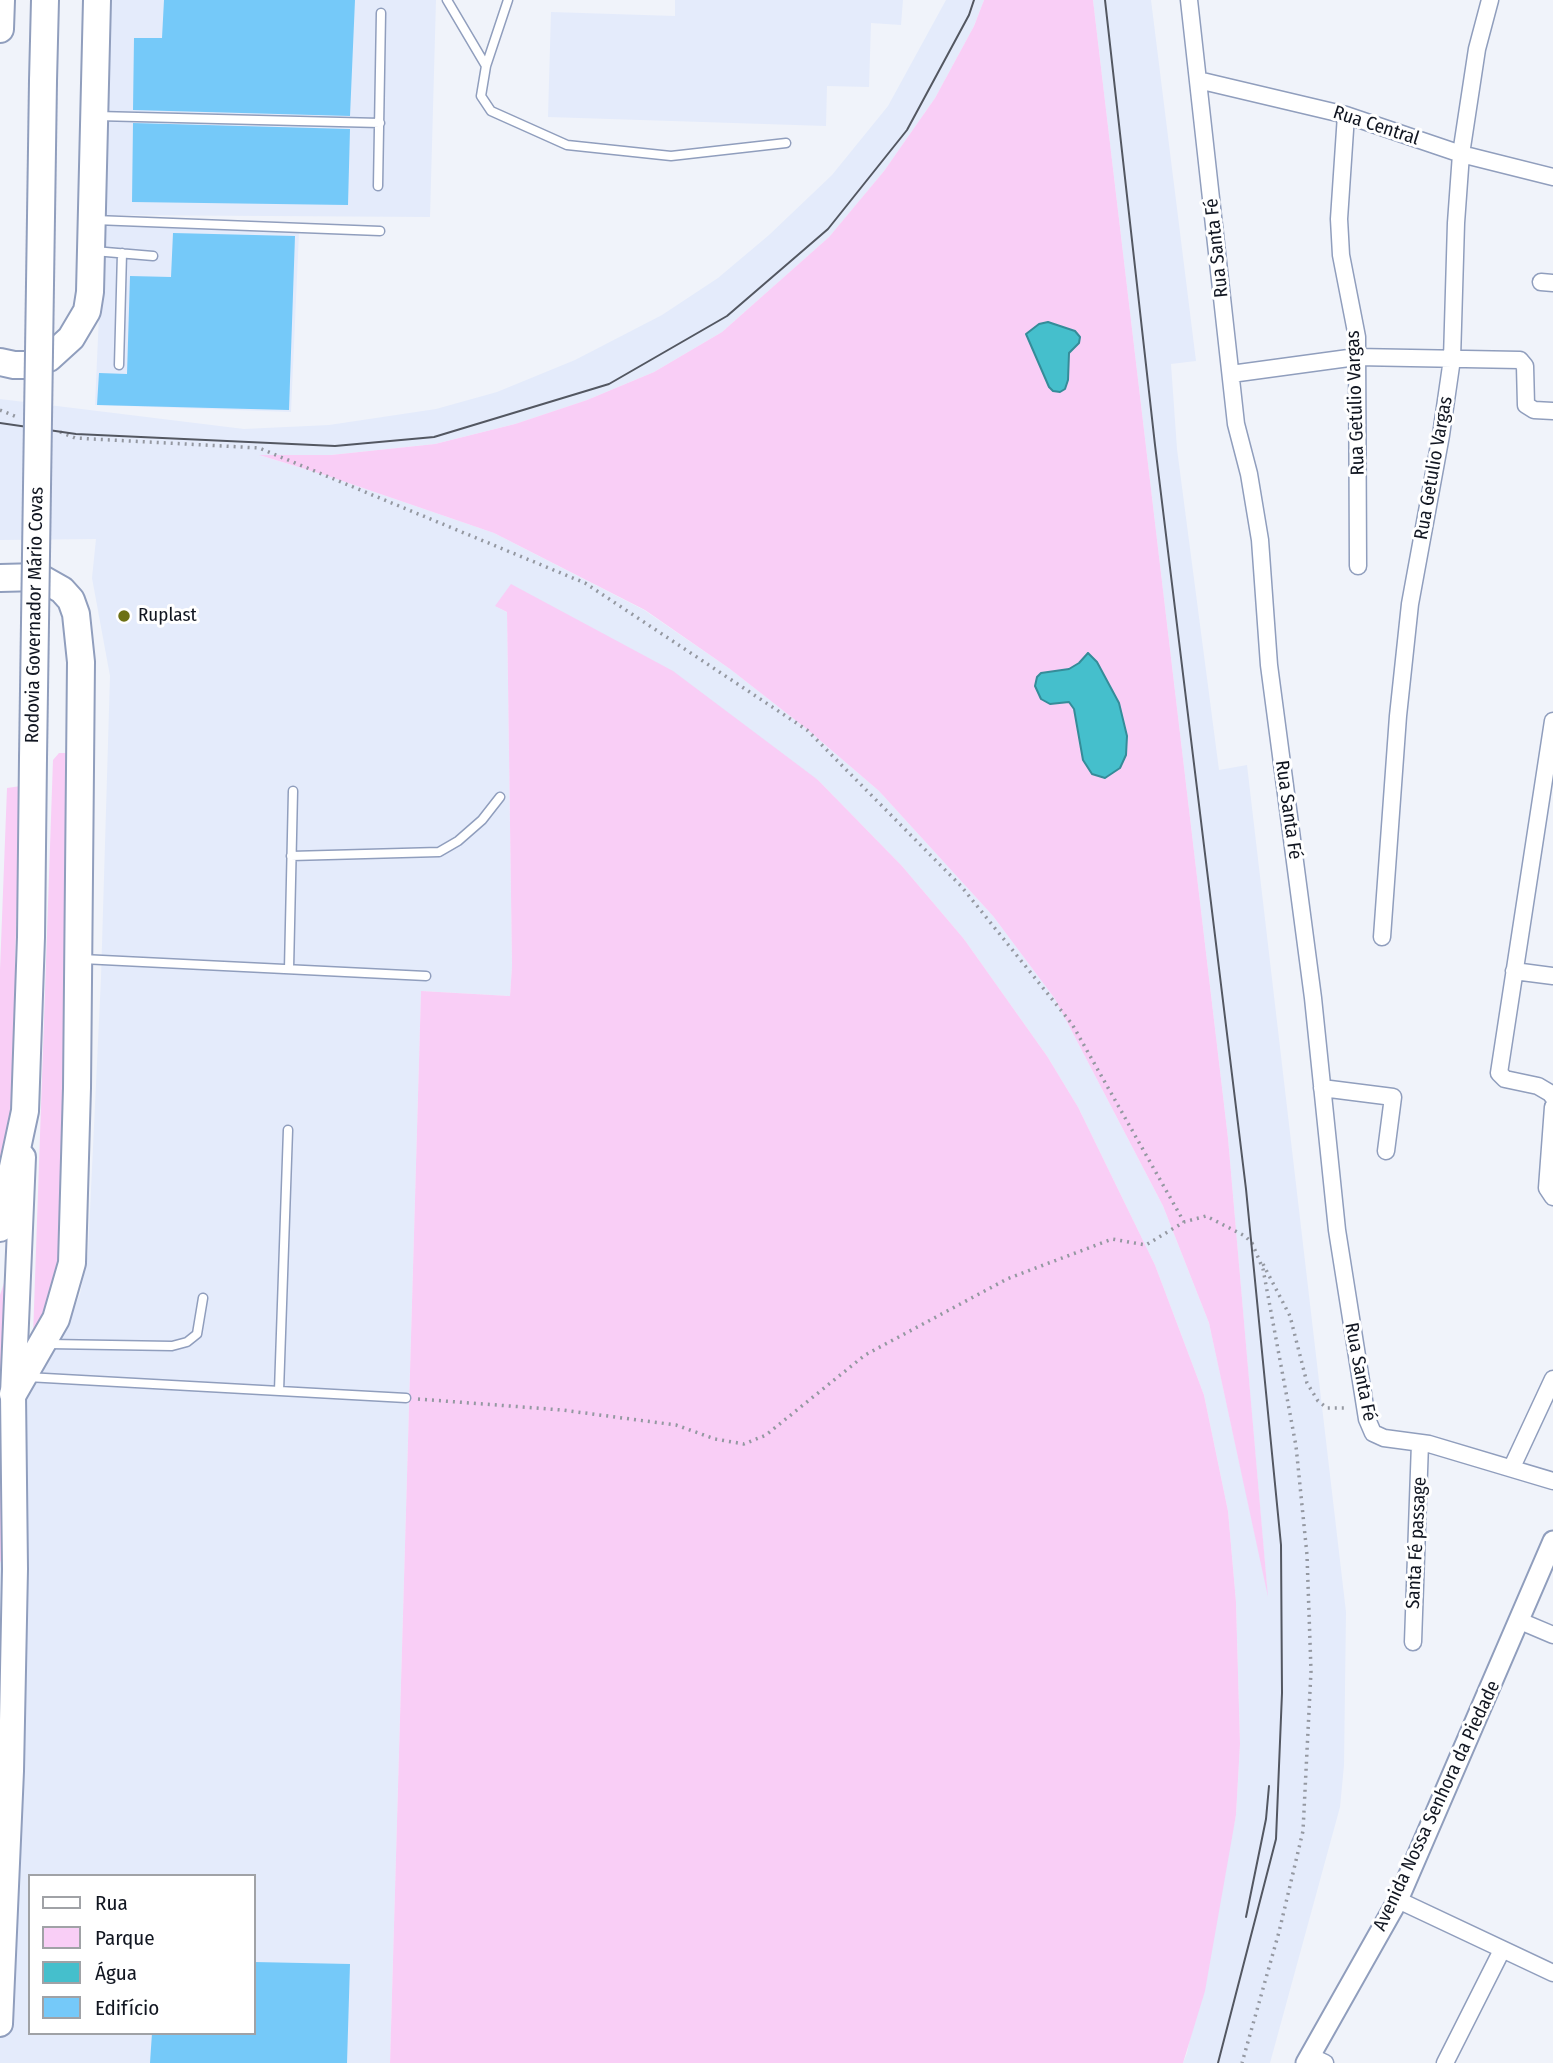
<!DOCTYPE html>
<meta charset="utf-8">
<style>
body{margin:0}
#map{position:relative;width:1553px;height:2063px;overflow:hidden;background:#f0f3fa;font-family:"Fira Sans Condensed",sans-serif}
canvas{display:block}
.legend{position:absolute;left:28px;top:1874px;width:228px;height:161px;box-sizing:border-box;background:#fff;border:2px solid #a0a2a6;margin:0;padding:9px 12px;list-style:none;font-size:21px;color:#111621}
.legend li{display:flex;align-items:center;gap:14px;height:35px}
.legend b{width:35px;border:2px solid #a0a2a6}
</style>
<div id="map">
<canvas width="1553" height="2063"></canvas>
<ul class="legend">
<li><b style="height:9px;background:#fff"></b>Rua</li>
<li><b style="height:19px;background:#f9cef6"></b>Parque</li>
<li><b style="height:19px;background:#45bfcc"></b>Água</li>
<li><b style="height:19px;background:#75c9f9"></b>Edifício</li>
</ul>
</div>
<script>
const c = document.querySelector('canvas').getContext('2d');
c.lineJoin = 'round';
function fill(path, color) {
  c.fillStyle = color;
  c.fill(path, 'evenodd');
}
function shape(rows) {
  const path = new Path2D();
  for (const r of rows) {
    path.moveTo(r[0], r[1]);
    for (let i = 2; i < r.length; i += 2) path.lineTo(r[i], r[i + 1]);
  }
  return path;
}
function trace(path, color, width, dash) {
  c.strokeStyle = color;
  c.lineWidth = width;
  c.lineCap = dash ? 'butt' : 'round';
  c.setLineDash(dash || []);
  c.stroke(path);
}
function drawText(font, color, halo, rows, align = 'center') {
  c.font = font + ' "Fira Sans Condensed",sans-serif';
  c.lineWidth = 6;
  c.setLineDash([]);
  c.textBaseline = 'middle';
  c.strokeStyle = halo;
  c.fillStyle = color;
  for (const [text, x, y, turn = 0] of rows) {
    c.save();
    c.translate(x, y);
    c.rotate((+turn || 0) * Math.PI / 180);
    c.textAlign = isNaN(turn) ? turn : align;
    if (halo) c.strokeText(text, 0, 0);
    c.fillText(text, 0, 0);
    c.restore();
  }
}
const built = shape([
 [109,0,436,0,430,217,104,215],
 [675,0,903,0,901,25,871,23,869,87,827,86,826,126,548,117,551,12,675,16],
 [946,0,984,0,974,26,935,98,884,171,829,237,722,332,654,372,587,400,515,424,435,444,331,455,262,456,325,475,494,533,644,610,730,669,808,730,879,791,993,916,1055,999,1163,1206,1209,1323,1267,1589,1228,1138,1093,0,1151,0,1196,361,1171,364,1177,449,1219,770,1247,765,1346,1612,1344,1765,1340,1807,1270,2063,1183,2063,1187,2053,1236,1815,1240,1744,1236,1602,1228,1511,1204,1395,1155,1265,1078,1107,1047,1056,964,939,902,866,818,780,495,606,507,612,512,966,510,996,421,991,390,2063,0,2063,0,1443,67,1326,80,1294,88,1253,101,978,110,676,92,578,96,539,0,540,0,399,244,429,329,425,436,409,497,392,575,360,662,315,718,278,769,235,832,175,888,106],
 [30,1876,254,1876,254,2033,30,2033],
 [103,225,299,232,291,412,95,405]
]);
const green = shape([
 [984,0,1093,0,1228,1138,1268,1597,1209,1323,1163,1206,1055,999,993,916,879,791,808,730,730,669,645,610,494,533,325,475,259,455,331,455,435,444,515,424,587,400,654,372,722,332,829,237,884,171,935,98,974,26],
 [511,584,673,671,818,780,902,866,964,939,1047,1056,1078,1107,1155,1265,1204,1395,1228,1511,1236,1602,1240,1744,1236,1815,1205,1991,1183,2063,390,2063,421,991,510,996,512,966,507,612,495,606],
 [59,753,68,753,68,967,59,1267,54,1304,33,1336,53,760],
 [21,786,15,962,16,1057,10,1138,0,1195,0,970,7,788],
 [8,1271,5,1549,0,1563,0,1295]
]);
const water = shape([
 [1048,322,1075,331,1080,337,1079,343,1069,353,1068,380,1065,389,1060,392,1053,391,1049,387,1026,334,1039,324,1048,322],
 [1088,653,1097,662,1119,703,1127,736,1126,755,1120,768,1105,778,1092,774,1083,760,1074,709,1069,702,1050,704,1041,699,1035,686,1037,677,1041,673,1069,669,1079,663,1088,653]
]);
const building = shape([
 [164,0,355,0,350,116,133,110,134,38,162,38],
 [133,123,350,129,348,205,132,202],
 [173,233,295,236,289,410,97,405,99,373,127,374,130,276,171,277],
 [254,1962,350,1964,347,2063,150,2063,152,2033,254,2033]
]);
const path = shape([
 [0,410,17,417],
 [60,432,75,438,259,448,585,583,807,730,961,886,1072,1024,1184,1222],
 [1263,1264,1290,1316,1307,1383,1318,1401,1327,1408,1348,1408],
 [418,1399,562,1410,676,1425,715,1439,744,1444,766,1435,865,1355,1007,1279,1112,1239,1146,1245,1184,1222,1206,1216,1245,1236,1252,1243,1263,1269,1296,1446,1307,1555,1311,1671,1303,1831,1279,1932,1242,2063]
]);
const service = shape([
 [447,0,486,66],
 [508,0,486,66,481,96,491,111,567,145,671,156,786,143],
 [97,116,380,123],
 [378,186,381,13],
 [95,220,380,231],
 [94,251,153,256],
 [119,365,122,253],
 [291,856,439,852,458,841,482,820,500,797],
 [82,959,426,976],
 [289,969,293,791],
 [49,1344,172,1346,187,1342,197,1334,203,1298],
 [27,1377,406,1398],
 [279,1391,288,1130]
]);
const minor = shape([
 [1189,0,1236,424,1249,474,1260,540,1269,665,1313,998,1337,1230,1367,1419,1373,1433,1384,1438,1429,1444,1553,1481],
 [1198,80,1346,115,1461,154,1553,177],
 [1346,115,1339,219,1341,255,1357,337,1358,566],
 [1541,282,1553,283],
 [1231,374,1356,357,1520,360,1525,366,1526,405,1534,410,1553,411],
 [1553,721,1499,1073,1505,1079,1538,1086,1550,1093,1553,1097],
 [1382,937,1398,716,1410,604,1441,435,1452,359,1456,223,1461,154,1477,49,1490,0],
 [1514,971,1553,976],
 [1322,1088,1393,1097,1386,1151],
 [1553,1107,1547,1188,1553,1197],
 [1512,1467,1553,1379],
 [1520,1621,1553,1635],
 [1413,1642,1420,1443],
 [1398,1900,1553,1973],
 [1310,2056,1325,2063],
 [1445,2063,1502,1950]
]);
const tertiary = shape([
 [1306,2063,1398,1900,1553,1541]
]);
const primary = shape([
 [0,2024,11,1771,15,1569,13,1394,23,1157]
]);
const trunk = shape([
 [0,29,1,0],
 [43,81,45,0],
 [0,362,14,365,26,365,49,358,71,338,87,311,90,292,97,0],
 [0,578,39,577,62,590,71,600,76,614,81,662,77,1088,72,1263,56,1319,13,1394],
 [0,1228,25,1111,31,937,33,758]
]);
const tram = shape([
 [1105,0,1155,445,1246,1189,1281,1545,1282,1693,1276,1839,1218,2063],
 [0,423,76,434,335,446,434,437,609,384,727,316,828,229,907,130,969,15,974,0],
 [1246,1917,1266,1819,1269,1786]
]);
const trunkBridge = shape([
 [33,758,43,81]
]);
const markers = [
 [124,616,7,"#6c7015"]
];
const streetNames = [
 ["Rua Central",1376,126,18],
 ["Rua Santa Fé",1217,248,-96],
 ["Rua Getúlio Vargas",1356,403,-92],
 ["Rua Getulio Vargas",1434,468,-80],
 ["Rodovia Governador Mário Covas",35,615,-89],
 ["Rua Santa Fé",1288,810,82],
 ["Rua Santa Fé",1360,1372,79],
 ["Santa Fé passage",1417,1543,-87],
 ["Avenida Nossa Senhora da Piedade",1437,1806,-65]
];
const poiNames = [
 ["Ruplast",138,616]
];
fill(built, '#e4ebfb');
fill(green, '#f9cef6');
fill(water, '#45bfcc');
trace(water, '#358c99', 2);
fill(building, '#75c9f9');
trace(service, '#909ebd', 11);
trace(minor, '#909ebd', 19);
trace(tertiary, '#909ebd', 23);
trace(primary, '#909ebd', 28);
trace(trunk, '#909ebd', 30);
trace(path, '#9498a1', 3.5, [2, 5]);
trace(service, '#fff', 8);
trace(minor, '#fff', 16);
trace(tertiary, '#fff', 19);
trace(primary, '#fff', 24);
trace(trunk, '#fff', 26);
trace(tram, '#535761', 2);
trace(trunkBridge, '#909ebd', 30, []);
trace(trunkBridge, '#fff', 26);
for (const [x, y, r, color] of markers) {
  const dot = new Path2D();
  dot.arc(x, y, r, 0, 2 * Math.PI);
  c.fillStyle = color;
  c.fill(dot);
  trace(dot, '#fff', 2.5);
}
drawText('19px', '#111621', '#fff', streetNames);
drawText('19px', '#111621', '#fff', poiNames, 'left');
</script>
